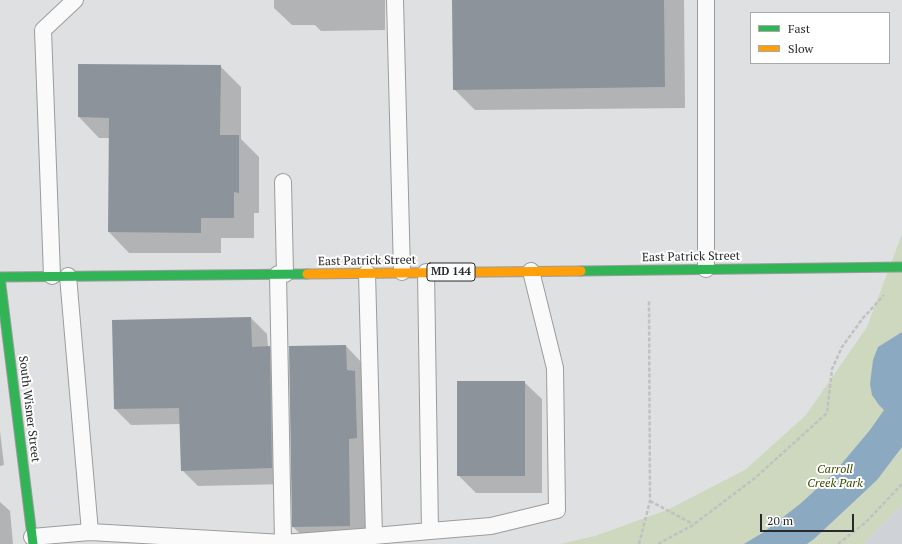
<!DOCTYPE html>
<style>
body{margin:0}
#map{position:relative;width:902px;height:544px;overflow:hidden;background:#dfe0e1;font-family:"PT Serif",serif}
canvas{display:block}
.legend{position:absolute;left:750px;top:12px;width:140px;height:52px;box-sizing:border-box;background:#fff;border:1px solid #a9a9aa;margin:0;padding:5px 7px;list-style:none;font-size:12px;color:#28292a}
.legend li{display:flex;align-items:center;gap:8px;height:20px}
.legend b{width:20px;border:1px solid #a9a9aa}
.scale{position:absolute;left:760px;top:514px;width:94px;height:18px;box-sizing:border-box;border:2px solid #28292a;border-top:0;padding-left:5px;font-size:12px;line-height:14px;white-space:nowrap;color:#28292a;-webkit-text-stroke:3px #fff;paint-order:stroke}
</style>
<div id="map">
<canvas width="902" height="544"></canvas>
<ul class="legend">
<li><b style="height:5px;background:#30b455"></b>Fast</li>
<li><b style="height:5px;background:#ff9f0a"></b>Slow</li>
</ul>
<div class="scale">20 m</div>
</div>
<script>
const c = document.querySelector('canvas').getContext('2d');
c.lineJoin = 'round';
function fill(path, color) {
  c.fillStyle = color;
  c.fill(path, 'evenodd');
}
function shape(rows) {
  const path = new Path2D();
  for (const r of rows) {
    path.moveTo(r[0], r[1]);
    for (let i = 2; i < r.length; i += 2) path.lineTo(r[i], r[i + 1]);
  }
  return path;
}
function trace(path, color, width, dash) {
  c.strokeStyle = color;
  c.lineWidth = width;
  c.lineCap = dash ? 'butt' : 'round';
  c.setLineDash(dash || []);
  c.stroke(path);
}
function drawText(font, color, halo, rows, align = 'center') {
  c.font = font + ' "PT Serif",serif';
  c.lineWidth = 4;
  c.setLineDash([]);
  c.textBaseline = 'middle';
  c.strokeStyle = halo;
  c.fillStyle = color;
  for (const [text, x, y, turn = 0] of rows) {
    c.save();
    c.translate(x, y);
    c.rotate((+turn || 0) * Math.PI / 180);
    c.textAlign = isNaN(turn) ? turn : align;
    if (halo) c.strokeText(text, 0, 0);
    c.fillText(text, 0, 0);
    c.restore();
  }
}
const built = shape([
 [902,505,902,544,863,544]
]);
const green = shape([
 [902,234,902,505,863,544,560,544,595,536,667,510,745,470,806,415,867,327]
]);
const water = shape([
 [902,332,902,447,877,480,814,539,807,544,744,544,764,532,800,504,833,474,870,430,884,410,879,405,872,395,870,384,873,360,878,347]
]);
const shadow = shape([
 [274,0,385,0,385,30,321,31,315,25,292,25,274,8],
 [453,0,684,0,685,108,475,110,454,89],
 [220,66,241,87,241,139,259,157,259,213,254,213,254,238,221,238,221,253,129,253,109,232,109,138,99,138,79,117],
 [251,318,267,334,268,347,269,347,286,364,288,484,198,486,182,470,180,424,131,425,115,409],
 [346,346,363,364,367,543,311,544,293,527],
 [524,382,542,399,542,493,476,493,458,475],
 [0,431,4,465,0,466],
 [0,502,10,511,13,544,0,544]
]);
const building = shape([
 [452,0,664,0,665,87,453,90],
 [78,64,221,65,220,135,239,135,239,193,234,192,234,218,201,218,201,233,108,232,109,118,78,117],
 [251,317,252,347,270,346,272,468,181,471,179,408,114,409,112,320],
 [346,345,347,370,355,371,357,438,349,439,350,526,292,527,289,346],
 [457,381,525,381,525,476,457,476]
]);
const path = shape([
 [650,501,693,524],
 [639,544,650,501,649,301],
 [658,544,693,525,755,478,827,413,832,369,842,347,863,318,884,295],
 [838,544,866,522,902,484]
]);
const lane = shape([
 [395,0,402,272],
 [706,0,706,269],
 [283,182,285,274],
 [426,272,430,531,491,526,557,510,555,368,531,271],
 [278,274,283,543,374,536,367,273],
 [52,276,43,30,75,0],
 [90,532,283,543],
 [374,536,430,531],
 [32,537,90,532,68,276]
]);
const fast = shape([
 [581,271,902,267],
 [0,277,33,544],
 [0,277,307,274]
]);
const slow = shape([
 [307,274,581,271]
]);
const shields = [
 [451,272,48]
];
const shieldNames = [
 ["MD 144",451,272]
];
const streetNames = [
 ["East Patrick Street",691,257,-1],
 ["East Patrick Street",367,261,-1],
 ["South Wisner Street",29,409,83]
];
const parkNames = [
 ["Carroll",835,470],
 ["Creek Park",835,484]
];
fill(built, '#cfd3d8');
fill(green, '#ced8bf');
fill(water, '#8baac1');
fill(shadow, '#0003');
fill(building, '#8c939a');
trace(lane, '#9b9c9d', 18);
trace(fast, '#9b9c9d', 11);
trace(slow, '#9b9c9d', 11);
trace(path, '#c0c1c1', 2.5, [4, 2]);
trace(lane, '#fafafa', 16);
trace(fast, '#30b455', 9);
trace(slow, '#ff9f0a', 9);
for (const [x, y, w] of shields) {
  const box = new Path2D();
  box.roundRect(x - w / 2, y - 9, w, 18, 3);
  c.fillStyle = '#fff';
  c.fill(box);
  trace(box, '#28292a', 1);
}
drawText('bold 11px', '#28292a', null, shieldNames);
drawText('12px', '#28292a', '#fff', streetNames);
drawText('italic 12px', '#384c00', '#fff', parkNames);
</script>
